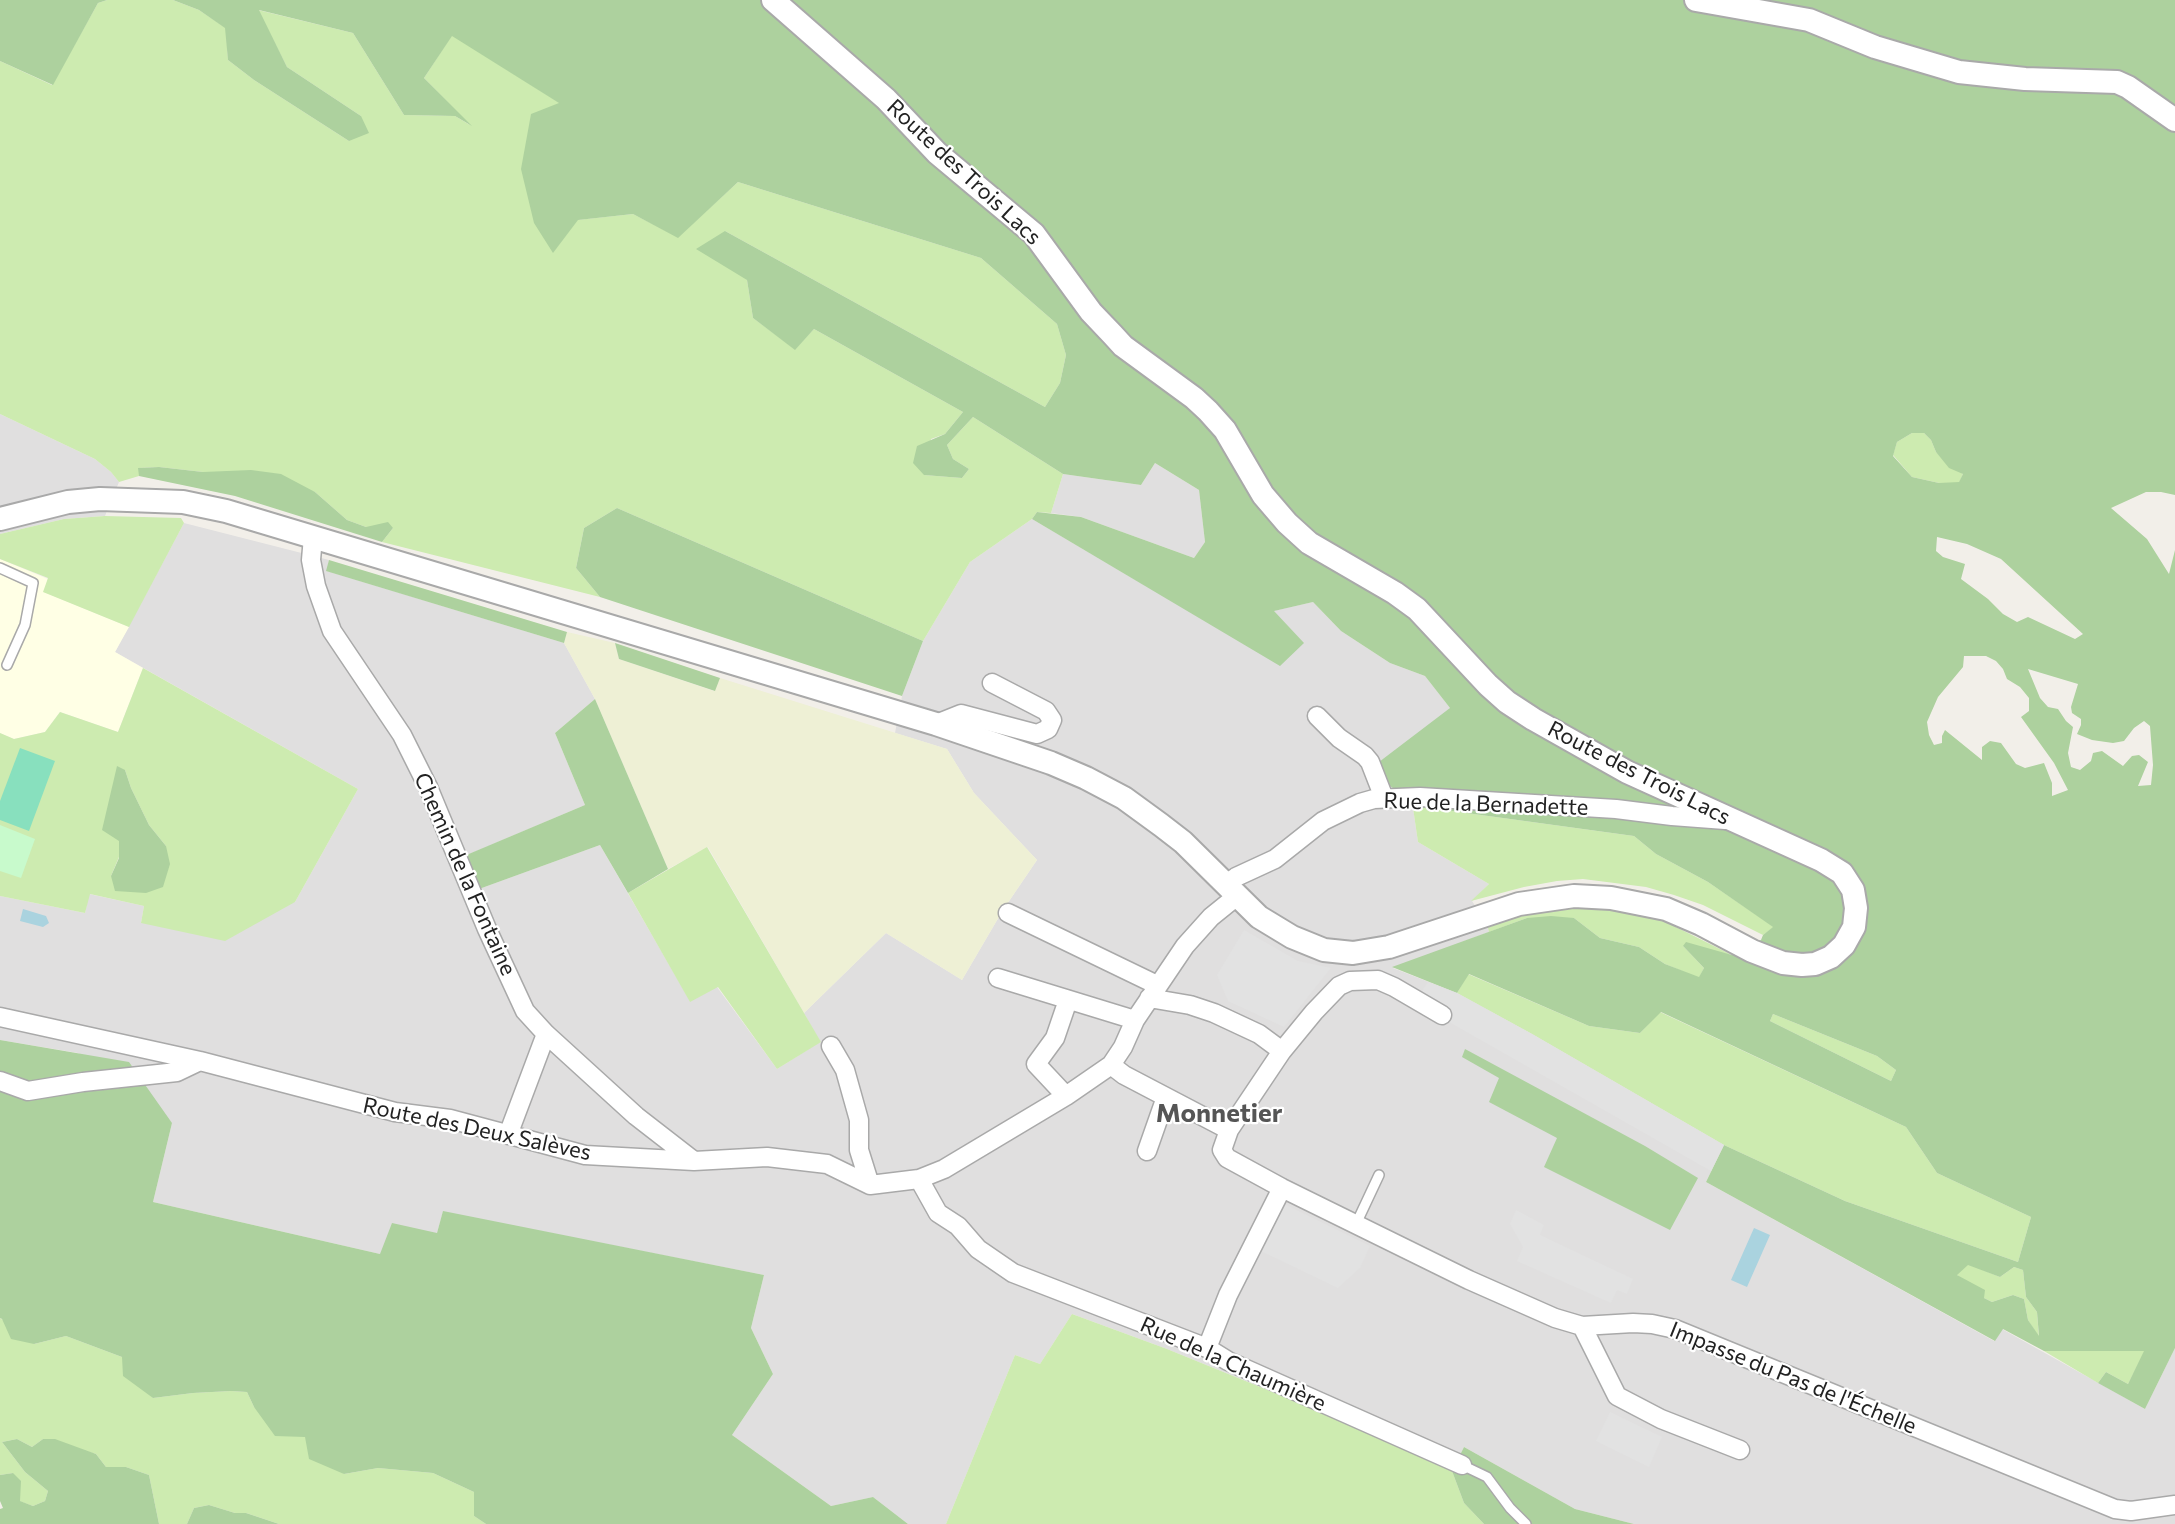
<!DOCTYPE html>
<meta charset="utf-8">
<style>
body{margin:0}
canvas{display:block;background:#f2efe9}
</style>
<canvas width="2175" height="1524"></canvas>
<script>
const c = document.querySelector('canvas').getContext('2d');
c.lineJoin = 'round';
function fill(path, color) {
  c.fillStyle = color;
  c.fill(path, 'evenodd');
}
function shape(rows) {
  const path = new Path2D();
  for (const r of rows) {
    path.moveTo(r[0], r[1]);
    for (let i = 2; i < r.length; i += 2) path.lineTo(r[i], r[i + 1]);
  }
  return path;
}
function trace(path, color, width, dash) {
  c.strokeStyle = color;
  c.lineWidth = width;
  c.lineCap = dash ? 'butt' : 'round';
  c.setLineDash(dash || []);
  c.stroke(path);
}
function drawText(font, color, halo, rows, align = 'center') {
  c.font = font + ' Commissioner,sans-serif';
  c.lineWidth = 4.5;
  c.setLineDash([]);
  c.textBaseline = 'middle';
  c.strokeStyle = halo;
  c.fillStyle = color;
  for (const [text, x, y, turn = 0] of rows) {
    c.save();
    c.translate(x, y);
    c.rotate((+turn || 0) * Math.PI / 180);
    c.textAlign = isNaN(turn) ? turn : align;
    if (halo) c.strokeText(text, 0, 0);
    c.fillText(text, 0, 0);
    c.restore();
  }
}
const residential = shape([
 [0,414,95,459,111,472,119,482,105,516,64,519,0,534],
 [1155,463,1199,490,1205,542,1194,558,1081,517,1051,513,1063,474,1141,485],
 [1032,519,1280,665,1273,611,1313,602,1341,631,1390,663,1425,676,1450,708,1412,801,1418,842,1489,884,1472,901,1487,924,1489,932,1393,968,1457,993,1532,1034,1724,1145,1706,1182,1994,1341,2002,1329,2145,1409,2175,1348,2175,1524,1634,1524,1575,1509,1464,1447,1452,1471,1297,1402,1167,1349,1072,1314,1040,1364,1015,1355,946,1524,908,1524,873,1497,831,1506,732,1435,773,1374,751,1328,764,1275,443,1212,437,1233,380,1254,153,1202,172,1123,78,1053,0,1040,0,896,85,913,89,894,144,906,141,923,295,902,358,789,115,652,184,523,329,560,327,571,564,643,595,699,555,733,585,805,465,856,479,889,600,845,690,1001,717,987,777,1069,820,1042,804,1013,886,933,962,980,1003,910,1037,860,974,793,947,749,895,733,902,696,923,641,970,562]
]);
const education = shape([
 [0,559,48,579,44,592,129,627,115,652,143,668,118,732,60,712,45,732,14,739,0,733]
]);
const farmland = shape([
 [567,632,615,643,619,659,714,691,720,678,947,749,974,793,1037,860,1003,910,962,980,886,933,804,1013,708,847,668,869,595,699,564,643]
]);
const grass = shape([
 [107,0,173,0,199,10,226,28,228,60,254,80,349,141,361,116,287,67,258,10,353,33,404,115,455,116,470,125,424,78,452,35,560,103,553,252,577,220,633,214,678,237,738,182,981,258,1057,324,1066,355,1060,383,1045,407,725,231,747,280,753,318,795,349,814,329,963,412,945,434,931,439,924,475,962,478,969,469,953,459,947,445,973,417,1063,474,1051,513,1037,512,1032,519,970,562,923,641,617,508,584,528,576,568,600,597,382,542,393,528,366,527,347,520,315,492,203,472,159,467,139,468,139,476,119,482,111,472,95,459,0,414,0,61,52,85,98,3],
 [1912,433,1924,433,1931,440,1936,452,1963,474,1959,483,1939,483,1912,477,1893,455,1897,442],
 [105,516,181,518,184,523,129,627,43,592,48,578,0,559,0,534,64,519],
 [143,668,358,789,295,902,225,941,141,923,144,906,90,894,85,913,0,896,0,733,14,739,45,732,60,712,118,732],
 [125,770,131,788,149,825,166,846,111,876,119,857],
 [1412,801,1452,811,1634,836,1656,854,1708,882,1774,927,1763,935,1703,905,1674,895,1646,887,1583,879,1557,881,1524,887,1471,901,1489,884,1418,842],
 [707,847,821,1042,777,1069,718,987,690,1002,628,893],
 [1571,907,1598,907,1627,911,1664,921,1732,955,1683,946,1704,968,1699,978,1665,964,1639,947,1600,938,1574,918,1527,918,1489,932,1487,924,1514,915],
 [1468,974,1589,1026,1640,1033,1660,1012,1906,1127,1937,1173,2031,1217,2018,1262,1845,1201,1724,1145,1532,1034,1457,993],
 [1773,1014,1877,1056,1896,1070,1891,1081,1770,1021],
 [1968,1264,2000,1277,2014,1267,2023,1270,2026,1297,2037,1312,2039,1338,2028,1320,2024,1299,2013,1295,1992,1302,1984,1298,1956,1274],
 [1072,1314,1167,1349,1297,1402,1452,1471,1464,1503,1484,1524,946,1524,1015,1355,1040,1364],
 [0,1318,34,1344,66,1336,122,1357,153,1398,193,1393,231,1391,247,1392,254,1407,305,1437,344,1474,378,1468,433,1473,474,1492,474,1516,486,1524,279,1524,246,1513,235,1513,209,1505,194,1508,187,1524,159,1524,149,1475,126,1467,106,1467,96,1454,43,1439,32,1447,17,1439,2,1442,25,1472,48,1491,45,1501,33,1506,19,1501,13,1473,0,1475],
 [2044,1351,2145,1351,2128,1384,2106,1372,2098,1383]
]);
const forest = shape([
 [0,0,107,0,98,3,53,85,0,61],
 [173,0,2175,0,2175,495,2161,492,2146,492,2111,508,2147,539,2169,574,2175,550,2175,1348,2145,1409,2098,1383,2106,1372,2128,1384,2144,1351,2044,1351,2003,1329,1995,1341,1706,1182,1724,1145,1845,1201,2018,1262,2031,1217,1937,1173,1906,1127,1661,1012,1640,1033,1589,1026,1469,974,1457,993,1392,967,1527,918,1551,916,1574,918,1600,938,1639,947,1665,964,1699,977,1704,968,1683,946,1686,942,1732,955,1761,940,1763,935,1773,927,1708,882,1656,854,1634,836,1452,811,1412,801,1390,786,1379,762,1450,708,1425,676,1390,663,1341,631,1313,602,1274,611,1304,643,1280,666,1032,519,1037,512,1081,517,1194,558,1205,542,1199,490,1155,463,1141,485,1063,474,973,417,947,445,953,459,969,469,962,478,924,475,913,463,917,446,945,434,963,412,814,329,795,350,753,318,747,280,696,249,725,231,1045,407,1060,383,1066,355,1057,324,981,258,738,182,678,238,633,214,578,220,553,253,534,223,521,169,531,114,559,103,452,36,424,78,472,126,455,116,404,115,353,33,259,10,287,67,361,116,369,133,349,141,254,80,228,60,225,28,199,10],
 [1912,433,1924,433,1931,440,1936,452,1949,468,1963,474,1959,482,1939,483,1912,477,1893,456,1897,442],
 [1937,537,1967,544,2001,559,2083,634,2075,639,2028,617,2017,622,2003,614,1988,599,1961,579,1965,564,1943,557,1936,551],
 [1964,656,1986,656,1996,661,2003,669,2007,679,2020,687,2029,698,2029,711,2021,717,2054,763,2068,790,2052,796,2052,783,2044,763,2025,768,2016,764,2001,743,1990,741,1982,747,1982,760,1945,730,1942,736,1942,743,1934,745,1929,735,1927,722,1938,697,1963,667],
 [2028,669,2078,684,2071,707,2072,713,2081,719,2081,725,2077,734,2092,740,2113,743,2124,741,2134,728,2144,721,2150,726,2153,765,2151,785,2138,786,2148,762,2139,755,2132,756,2123,766,2102,751,2093,753,2091,761,2080,770,2071,767,2068,753,2073,727,2066,721,2058,709,2048,707,2040,698],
 [1773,1014,1877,1056,1896,1070,1891,1081,1770,1021],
 [1968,1265,2000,1277,2014,1267,2023,1270,2026,1297,2037,1312,2039,1336,2028,1320,2024,1299,2013,1295,1992,1302,1984,1298,1985,1290,1957,1275],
 [159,467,203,472,251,470,281,474,315,492,347,520,366,527,388,522,393,528,382,542,235,496,139,476,138,468],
 [617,508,923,641,902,696,600,597,576,568,584,528],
 [329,560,567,632,564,643,326,571],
 [615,643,720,678,715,691,619,659],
 [595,699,668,869,628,893,600,845,479,889,464,856,585,805,555,733],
 [117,766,125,770,131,788,149,825,166,846,170,864,163,887,146,893,115,891,111,876,119,858,119,841,102,830],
 [0,1040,129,1062,172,1123,153,1202,380,1254,392,1223,437,1233,443,1211,764,1275,751,1328,773,1374,732,1435,831,1506,873,1497,908,1524,486,1524,474,1516,474,1492,433,1473,378,1468,344,1474,309,1459,305,1437,275,1436,254,1407,247,1392,231,1391,193,1393,153,1398,123,1376,122,1357,66,1336,34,1344,11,1339,2,1319,0,1318],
 [1465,1049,1645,1146,1698,1178,1670,1230,1544,1167,1557,1138,1489,1102,1499,1078,1462,1057],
 [17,1439,32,1447,43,1439,55,1439,96,1454,106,1467,126,1467,149,1475,159,1524,0,1524,0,1509,3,1508,0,1501,0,1475,13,1473,21,1481,20,1501,33,1506,45,1501,48,1491,25,1472,2,1442],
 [1464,1447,1575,1509,1634,1524,1484,1524,1464,1503,1452,1471],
 [209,1505,235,1513,246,1513,279,1524,187,1524,194,1508]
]);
const park = shape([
 [0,825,35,839,21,878,0,871]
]);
const pitch = shape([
 [20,748,55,761,29,831,0,820,0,801]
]);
const parking = shape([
 [1244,930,1298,961,1331,968,1284,1027,1228,1001,1217,975],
 [1428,982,1457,993,1532,1034,1724,1145,1711,1171,1414,1002],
 [1284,1204,1370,1246,1360,1268,1338,1288,1261,1251],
 [1516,1210,1544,1225,1540,1235,1633,1279,1627,1294,1617,1290,1611,1303,1517,1261,1523,1247,1510,1224],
 [1610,1412,1662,1437,1649,1467,1596,1441]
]);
const water = shape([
 [23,909,46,916,49,923,43,927,20,921],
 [1754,1228,1770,1235,1747,1287,1731,1280]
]);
const service = shape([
 [0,568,33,583,25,625,7,665],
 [1356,1224,1379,1175],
 [1462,1465,1487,1477,1510,1508,1526,1524]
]);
const minor = shape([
 [313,537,311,560,316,586,332,631,402,735,428,787,487,929,525,1011,546,1034,636,1116,694,1161],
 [1317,716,1339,738,1365,756,1370,762,1384,798],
 [936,724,961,714,1037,734,1048,729,1052,720,1046,711,992,683],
 [1226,884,1236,877,1275,859,1323,821,1360,803,1374,799,1420,797,1616,809,1672,816,1725,820],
 [1008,913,1157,985],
 [998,978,1135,1020],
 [1149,998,1190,1005,1214,1013,1259,1034,1282,1051],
 [1442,1015,1394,987,1378,980,1350,981,1339,986,1314,1012,1282,1051,1229,1130,1222,1150,1227,1158,1282,1188,1469,1280,1555,1318,1582,1326,1633,1323,1652,1324,1675,1329,2115,1509,2131,1511,2175,1505],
 [0,1017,200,1061,395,1112,450,1119,585,1155,694,1161,767,1157,827,1164,870,1185,919,1179,944,1169,1066,1096,1111,1065,1123,1047,1135,1020,1185,946,1211,917,1237,896],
 [831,1046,845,1070,859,1120,859,1150,870,1185],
 [1111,1065,1124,1075,1229,1130],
 [0,1081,28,1091,83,1082,177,1072,200,1061],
 [1066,1096,1036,1064,1055,1038,1068,1000],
 [508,1135,546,1034],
 [1147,1151,1166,1097],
 [919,1179,938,1213,958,1226,978,1249,1013,1273,1207,1348,1228,1361,1462,1465],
 [1582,1326,1617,1396,1661,1419,1740,1450],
 [1207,1348,1228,1295,1282,1188]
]);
const tertiary = shape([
 [1696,0,1809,20,1875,47,1959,72,2025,79,2117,82,2128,87,2175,120],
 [0,519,68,502,100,499,183,502,226,511,936,724,1051,763,1086,778,1124,798,1161,825,1183,842,1259,917,1292,937,1324,950,1353,953,1389,947,1519,904,1574,896,1611,898,1666,909,1701,924,1752,951,1783,963,1802,965,1815,964,1831,957,1844,945,1854,927,1856,908,1853,890,1842,873,1821,860,1627,772,1533,719,1507,702,1488,685,1417,609,1395,593,1309,543,1287,523,1263,495,1225,430,1208,411,1194,398,1123,346,1112,334,1091,312,1034,234,937,153,886,99,773,0]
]);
const streetNames = [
 ["Route des Trois Lacs",964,172,43],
 ["Route des Trois Lacs",1639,773,27],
 ["Rue de la Bernadette",1486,804,2],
 ["Chemin de la Fontaine",465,874,66],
 ["Route des Deux Salèves",477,1129,12],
 ["Rue de la Chaumière",1233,1364,24],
 ["Impasse du Pas de l'Échelle",1793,1378,22]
];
const quarterNames = [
 ["Monnetier",1219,1113]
];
fill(residential, '#e0dfdf');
fill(education, '#ffffe5');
fill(farmland, '#eef0d5');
fill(grass, '#cdebb0');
fill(forest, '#add19e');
fill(park, '#c8facc');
fill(pitch, '#88e0be');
fill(parking, '#e2e2e2');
fill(water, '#aad3df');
trace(service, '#a9a9a9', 12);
trace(minor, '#a9a9a9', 21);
trace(tertiary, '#a9a9a9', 26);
trace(service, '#fff', 9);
trace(minor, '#fff', 18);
trace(tertiary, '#fff', 22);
drawText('22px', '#222', '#fff', streetNames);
drawText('bold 26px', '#555', '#fff', quarterNames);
</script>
